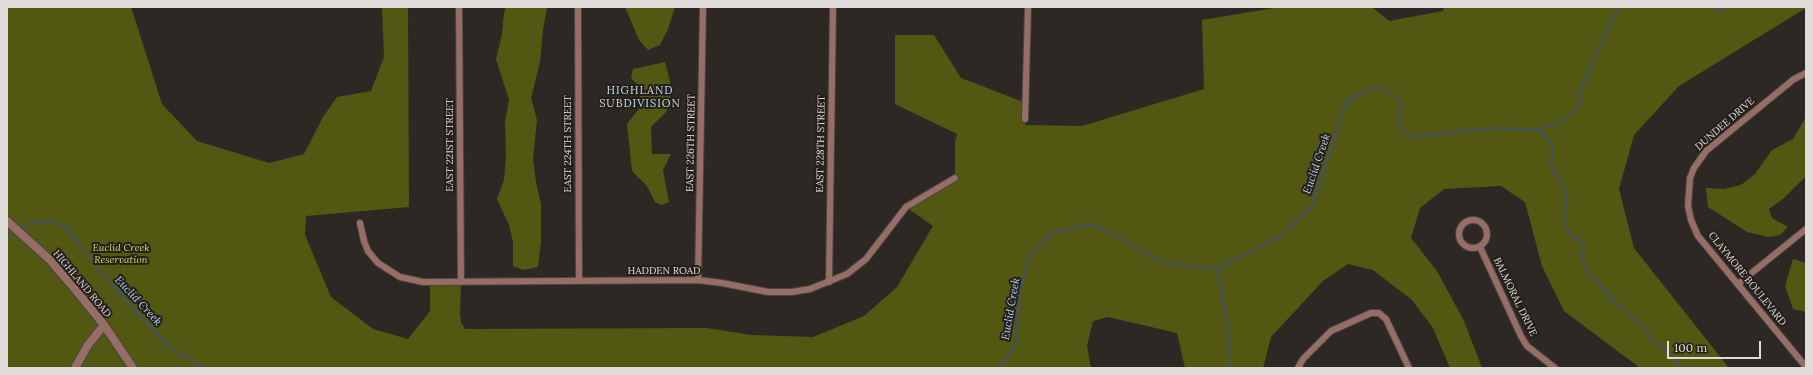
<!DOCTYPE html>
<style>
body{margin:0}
#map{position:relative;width:1813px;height:375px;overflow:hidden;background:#2e2824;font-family:Lora,serif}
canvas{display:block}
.frame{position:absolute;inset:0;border:8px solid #e0dcd9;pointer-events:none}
.scale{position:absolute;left:1667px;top:341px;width:94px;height:18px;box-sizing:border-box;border:2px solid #e0dcd9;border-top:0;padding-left:5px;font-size:12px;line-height:14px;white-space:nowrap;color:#e0dcd9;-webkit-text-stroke:3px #251f1a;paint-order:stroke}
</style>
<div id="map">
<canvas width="1813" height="375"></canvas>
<div class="frame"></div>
<div class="scale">100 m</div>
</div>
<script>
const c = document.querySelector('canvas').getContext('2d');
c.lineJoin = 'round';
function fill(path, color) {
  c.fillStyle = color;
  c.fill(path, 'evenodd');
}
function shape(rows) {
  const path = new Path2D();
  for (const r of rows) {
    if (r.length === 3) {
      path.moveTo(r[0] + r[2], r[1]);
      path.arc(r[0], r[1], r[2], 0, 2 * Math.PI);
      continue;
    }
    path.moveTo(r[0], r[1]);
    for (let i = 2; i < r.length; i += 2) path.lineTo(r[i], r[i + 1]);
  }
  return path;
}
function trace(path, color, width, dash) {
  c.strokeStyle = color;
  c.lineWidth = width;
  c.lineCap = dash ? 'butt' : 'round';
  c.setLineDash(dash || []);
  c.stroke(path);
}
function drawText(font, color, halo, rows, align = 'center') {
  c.font = font + ' Lora,serif';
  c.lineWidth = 4;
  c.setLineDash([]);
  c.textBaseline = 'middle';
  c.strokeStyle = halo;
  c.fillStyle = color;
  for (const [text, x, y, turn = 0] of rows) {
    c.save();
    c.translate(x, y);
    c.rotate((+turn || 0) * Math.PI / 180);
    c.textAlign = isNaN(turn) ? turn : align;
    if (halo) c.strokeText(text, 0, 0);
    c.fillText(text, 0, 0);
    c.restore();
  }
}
const green = shape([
 [7,7,131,7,162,104,197,141,269,163,304,154,323,117,337,97,371,91,384,57,382,7,408,7,409,207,306,216,305,235,331,297,373,329,408,339,430,311,430,282,461,282,460,313,461,322,465,329,707,328,752,335,813,337,864,316,897,287,933,226,906,207,955,177,955,142,957,134,895,104,895,35,934,35,961,78,1026,103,1025,125,1082,126,1204,89,1202,20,1280,7,1372,7,1389,21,1443,11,1444,7,1806,8,1679,86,1634,135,1619,189,1634,248,1729,368,1640,368,1564,311,1542,266,1525,202,1501,186,1444,189,1420,208,1411,238,1437,271,1464,321,1482,368,1450,368,1433,328,1412,300,1373,270,1348,264,1323,281,1271,337,1263,368,1185,368,1177,333,1108,317,1093,321,1087,346,1091,368,7,368],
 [506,7,546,7,547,9,543,29,540,62,531,98,537,120,533,159,536,182,541,204,541,241,538,267,523,270,513,266,513,242,509,225,497,199,504,180,506,155,505,122,509,100,496,59,502,34,504,13],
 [625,7,675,7,668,29,660,45,648,50,639,40],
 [665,62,670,81,670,100,667,111,651,127,652,154,671,154,663,170,669,202,661,205,655,202,647,186,632,171,627,124,642,105,637,84,631,78,633,69],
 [1806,117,1806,176,1784,198,1769,209,1772,218,1788,227,1780,235,1769,237,1747,232,1708,207,1706,188,1724,189,1741,185,1755,174,1772,150,1793,139],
 [1793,259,1806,263,1806,312,1793,309,1785,286]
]);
const stream = shape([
 [1710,7,1722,11,1725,7],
 [1539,130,1552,144,1553,153,1551,161,1552,169,1560,178,1566,193,1565,226,1569,232,1584,245,1582,258,1587,275,1594,279,1617,304,1638,323,1651,338,1666,351,1681,368],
 [21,229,31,223,46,221,63,225,81,246,110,283,169,347,204,368],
 [7,239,17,232],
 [1217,269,1228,326,1230,368],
 [1000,368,1016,342,1019,295,1029,257,1052,233,1088,224,1110,233,1164,263,1217,269,1281,236,1312,206,1347,100,1378,86,1400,100,1399,125,1405,134,1415,137,1493,128,1539,130,1564,120,1581,104,1579,93,1613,17,1620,7]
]);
const minor = shape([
 [459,7,461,282],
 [578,7,579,281],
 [1806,73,1794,79,1706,151,1694,168,1690,178,1688,206,1691,220,1698,236,1806,367],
 [1025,119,1028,7],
 [1473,234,14],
 [360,223,364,241,368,251,378,263,400,277,423,282,698,280,722,283,768,292,792,292,810,289,847,274,866,259,906,207,955,178],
 [1480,247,1521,336,1527,346,1555,368],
 [698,280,703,7],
 [829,282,833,7],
 [1738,284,1806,229],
 [1298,368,1303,359,1331,331,1371,313,1379,313,1386,319,1409,368]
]);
const tertiary = shape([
 [7,221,49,259,74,288,104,325,133,368],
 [75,368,88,345,104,325]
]);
const streetNames = [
 ["DUNDEE DRIVE",1725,124,-41],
 ["EAST 226TH STREET",691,143,-89],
 ["EAST 224TH STREET",568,144,-90],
 ["EAST 228TH STREET",821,144,-89],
 ["EAST 221ST STREET",450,145,-90],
 ["HADDEN ROAD",664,271],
 ["CLAYMORE BOULEVARD",1747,279,51],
 ["HIGHLAND ROAD",82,284,50],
 ["BALMORAL DRIVE",1515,297,64]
];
const parkNames = [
 ["Euclid Creek",121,248],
 ["Reservation",121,260]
];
const neighbourhoodNames = [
 ["HIGHLAND",640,91],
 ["SUBDIVISION",640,104]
];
const waterNames = [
 ["Euclid Creek",1317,164,-71],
 ["Euclid Creek",138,301,47],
 ["Euclid Creek",1011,309,-80]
];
fill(green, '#525811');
trace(stream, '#435268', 2);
trace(minor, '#4a4541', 8);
trace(tertiary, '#4a4541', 10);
trace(minor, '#966e66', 6);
trace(tertiary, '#966e66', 8);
drawText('10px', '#e0dcd9', '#251f1a', streetNames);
drawText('italic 10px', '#cedc62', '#251f1a', parkNames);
c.letterSpacing = '1px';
drawText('11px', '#c5ddf3', '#251f1a', neighbourhoodNames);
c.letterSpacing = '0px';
drawText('italic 11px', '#b2cff2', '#251f1a', waterNames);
</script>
